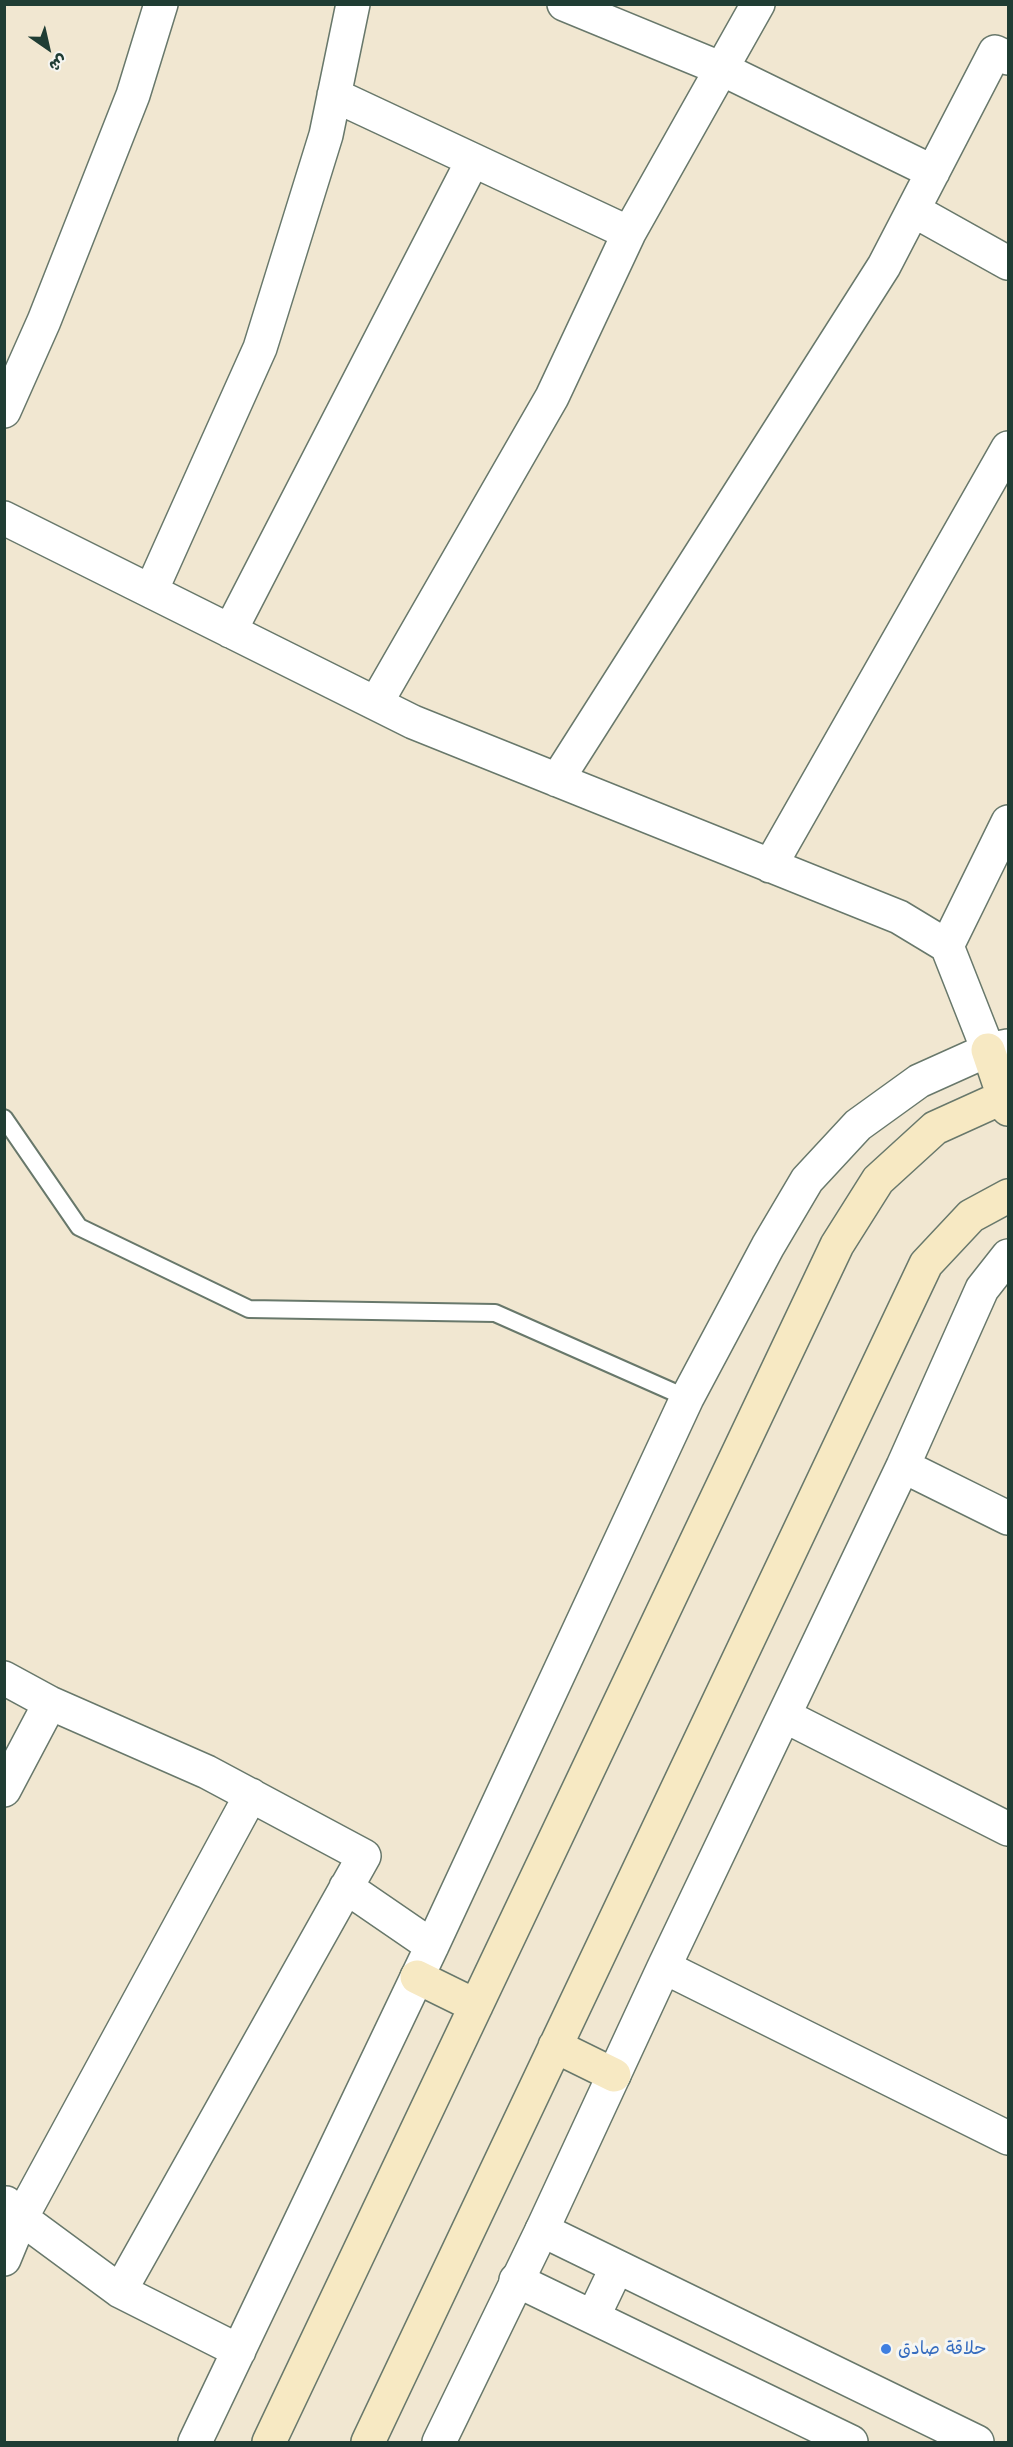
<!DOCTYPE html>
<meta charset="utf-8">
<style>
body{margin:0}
#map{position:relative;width:1013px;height:2447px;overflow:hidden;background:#f1e7d1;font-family:"Comic Neue","Playpen Sans Arabic",sans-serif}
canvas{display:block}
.frame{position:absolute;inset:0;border:6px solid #1f3d34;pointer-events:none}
.north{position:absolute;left:18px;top:18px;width:60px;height:60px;-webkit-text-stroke:4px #f6f6f2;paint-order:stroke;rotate:146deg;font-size:16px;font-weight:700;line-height:24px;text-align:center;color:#1f3d34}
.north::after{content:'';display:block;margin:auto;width:21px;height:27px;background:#1f3d34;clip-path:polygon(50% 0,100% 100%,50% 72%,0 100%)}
</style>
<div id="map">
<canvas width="1013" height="2447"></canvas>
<div class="frame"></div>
<div class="north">ش</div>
</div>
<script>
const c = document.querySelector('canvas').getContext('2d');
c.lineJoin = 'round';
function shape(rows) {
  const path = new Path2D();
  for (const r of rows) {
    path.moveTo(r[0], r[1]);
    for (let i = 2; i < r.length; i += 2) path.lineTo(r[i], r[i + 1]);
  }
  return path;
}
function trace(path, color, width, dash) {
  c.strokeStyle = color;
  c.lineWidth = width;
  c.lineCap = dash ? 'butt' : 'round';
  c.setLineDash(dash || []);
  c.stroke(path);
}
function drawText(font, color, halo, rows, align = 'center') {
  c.font = font + ' "Comic Neue","Playpen Sans Arabic",sans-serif';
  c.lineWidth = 6;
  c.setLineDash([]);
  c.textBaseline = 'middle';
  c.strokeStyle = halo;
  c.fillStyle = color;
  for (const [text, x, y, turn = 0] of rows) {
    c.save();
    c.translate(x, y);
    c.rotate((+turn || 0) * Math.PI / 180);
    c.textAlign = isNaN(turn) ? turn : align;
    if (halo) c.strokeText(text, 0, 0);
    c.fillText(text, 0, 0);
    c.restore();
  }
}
const service = shape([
 [4,1118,79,1227,249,1309,495,1313,687,1398]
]);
const minor = shape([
 [564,4,722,69,933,172],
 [334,95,629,233],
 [913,210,1008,263],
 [4,411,44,321,133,95,161,4],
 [4,518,413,722,899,917,947,946,988,1050],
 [151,591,260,348,326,135,353,4],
 [230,631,473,160],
 [376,703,552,397,629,233,758,4],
 [557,780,884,266,995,52,1008,58],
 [770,866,1008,448],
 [947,946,1008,822],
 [903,1466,1008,1518],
 [4,1678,50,1703,207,1772,364,1856,120,2291],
 [785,1716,1008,1829],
 [4,1790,50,1703],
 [346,1887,432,1946],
 [664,1967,1008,2138],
 [6,2203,21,2218,120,2291,239,2351],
 [4,2259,21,2218,251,1795],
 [195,2442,432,1946,687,1398,768,1246,807,1180,858,1125,919,1081,988,1050,1008,1046],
 [439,2442,542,2230,664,1967,903,1466,982,1289,1008,1256]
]);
const tertiary = shape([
 [542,2230,977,2442],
 [516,2280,851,2442],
 [593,2317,617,2267]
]);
const secondary = shape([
 [988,1050,1008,1109],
 [417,1977,476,2006],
 [555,2046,614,2075],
 [269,2442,837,1245,878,1180,935,1128,1008,1095],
 [368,2442,926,1264,971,1216,1008,1196]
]);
const markers = [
 [886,2349,6,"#3f7fe0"]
];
const shopNames = [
 ["حلاقة صادق",898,2349]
];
trace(service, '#68786b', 20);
trace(minor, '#68786b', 36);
trace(tertiary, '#68786b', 36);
trace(secondary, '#68786b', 36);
trace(service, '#fff', 16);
trace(minor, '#fff', 33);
trace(tertiary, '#fff', 33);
trace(secondary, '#f7e9c3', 33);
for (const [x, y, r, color] of markers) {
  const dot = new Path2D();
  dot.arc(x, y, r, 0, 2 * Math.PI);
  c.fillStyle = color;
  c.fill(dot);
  trace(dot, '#f6f6f2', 2);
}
drawText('18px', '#366cbe', '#f6f6f2', shopNames, 'left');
</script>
